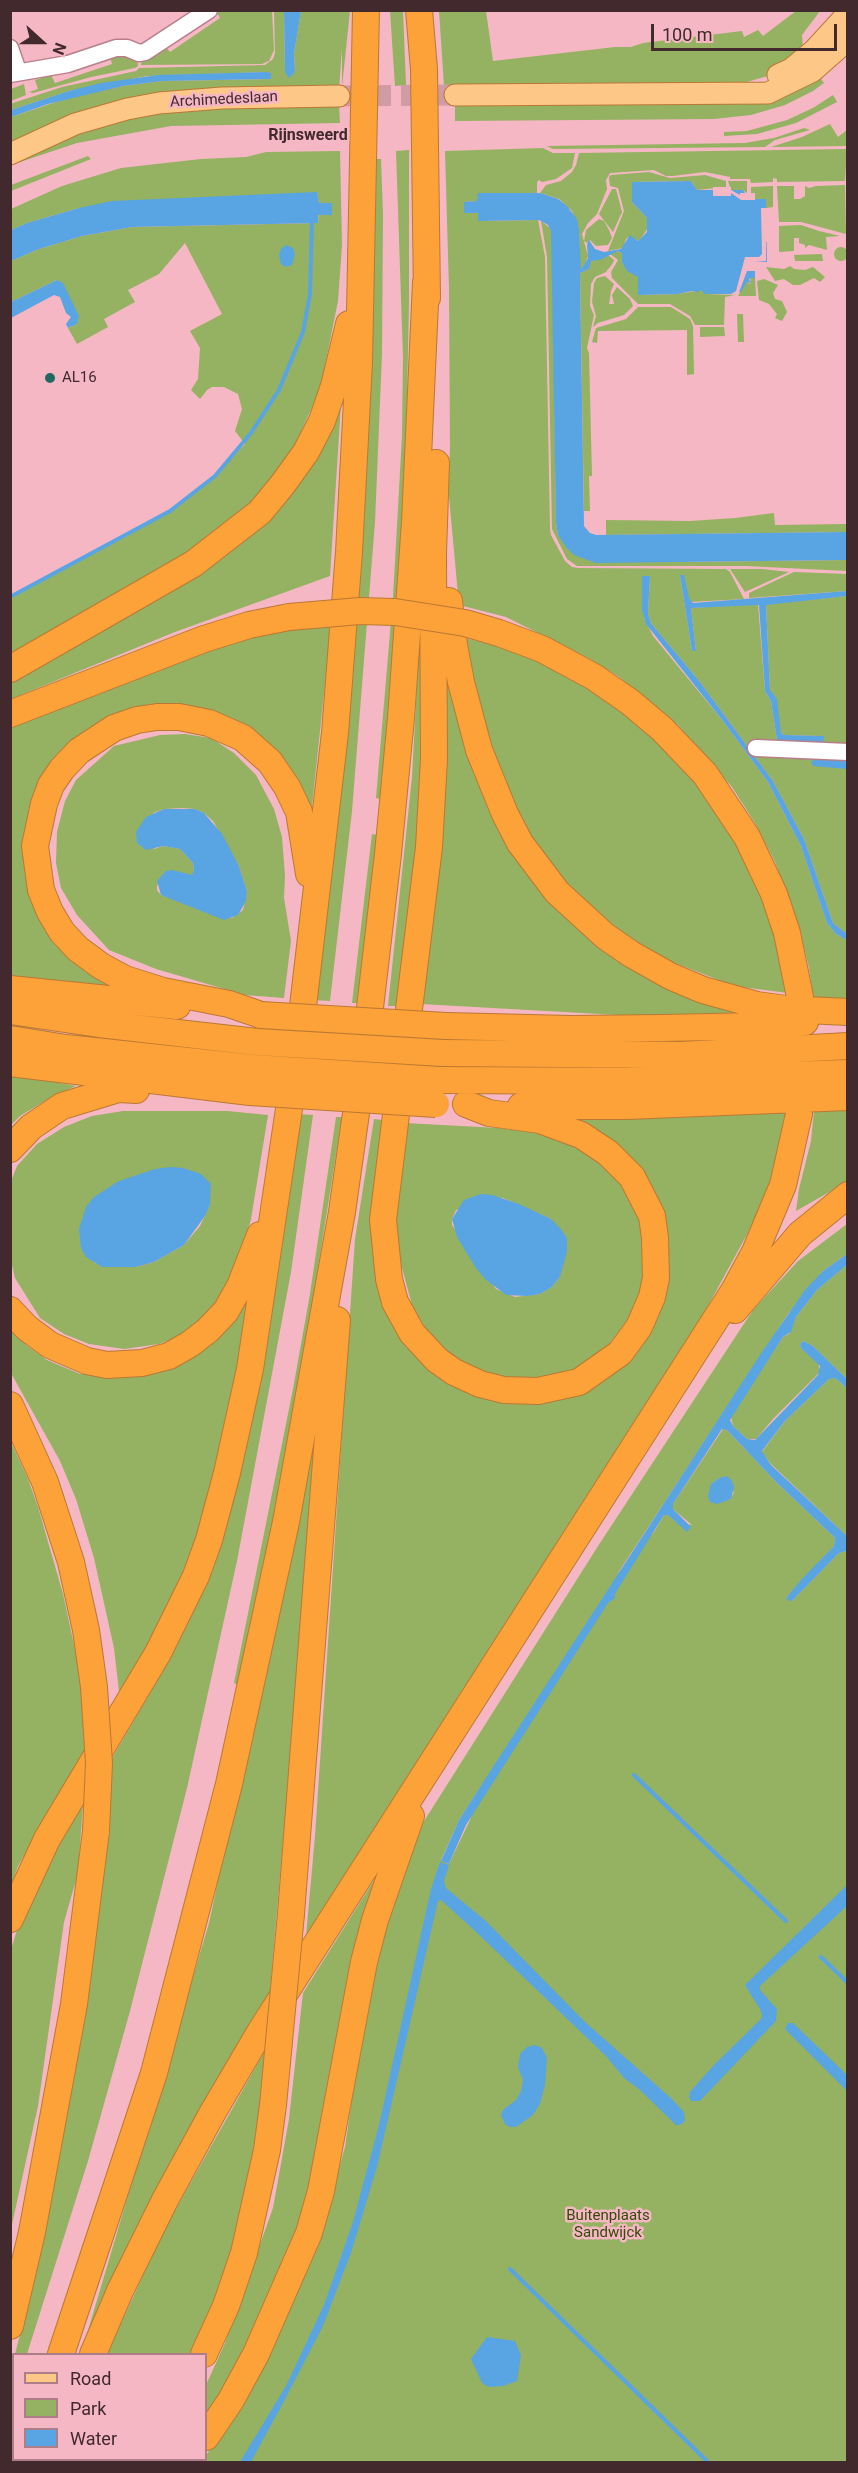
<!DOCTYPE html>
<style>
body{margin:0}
#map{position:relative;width:858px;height:2473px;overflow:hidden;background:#f5b7c3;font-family:Roboto,sans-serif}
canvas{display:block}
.frame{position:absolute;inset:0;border:12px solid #41292e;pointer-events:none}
.legend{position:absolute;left:12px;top:2353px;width:195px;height:108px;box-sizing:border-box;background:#f5b7c3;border:2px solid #ad7e87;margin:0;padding:8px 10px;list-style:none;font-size:18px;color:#41292e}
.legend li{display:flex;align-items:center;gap:12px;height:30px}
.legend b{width:30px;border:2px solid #ad7e87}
.north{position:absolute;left:12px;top:12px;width:60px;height:60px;-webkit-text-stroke:4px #f5b7c3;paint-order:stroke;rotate:111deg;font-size:16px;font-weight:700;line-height:24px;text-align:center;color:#41292e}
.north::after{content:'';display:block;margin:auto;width:21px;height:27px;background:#41292e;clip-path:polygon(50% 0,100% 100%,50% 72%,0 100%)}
.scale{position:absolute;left:651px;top:24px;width:186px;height:27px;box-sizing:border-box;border:3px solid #41292e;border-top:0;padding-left:8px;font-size:18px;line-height:21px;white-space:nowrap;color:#41292e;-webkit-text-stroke:4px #f5b7c3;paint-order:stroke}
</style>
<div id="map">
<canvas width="858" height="2473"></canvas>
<div class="frame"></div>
<ul class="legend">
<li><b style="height:8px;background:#fdc788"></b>Road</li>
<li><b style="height:16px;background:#94b261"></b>Park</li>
<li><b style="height:16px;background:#59a4e3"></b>Water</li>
</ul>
<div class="north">N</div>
<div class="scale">100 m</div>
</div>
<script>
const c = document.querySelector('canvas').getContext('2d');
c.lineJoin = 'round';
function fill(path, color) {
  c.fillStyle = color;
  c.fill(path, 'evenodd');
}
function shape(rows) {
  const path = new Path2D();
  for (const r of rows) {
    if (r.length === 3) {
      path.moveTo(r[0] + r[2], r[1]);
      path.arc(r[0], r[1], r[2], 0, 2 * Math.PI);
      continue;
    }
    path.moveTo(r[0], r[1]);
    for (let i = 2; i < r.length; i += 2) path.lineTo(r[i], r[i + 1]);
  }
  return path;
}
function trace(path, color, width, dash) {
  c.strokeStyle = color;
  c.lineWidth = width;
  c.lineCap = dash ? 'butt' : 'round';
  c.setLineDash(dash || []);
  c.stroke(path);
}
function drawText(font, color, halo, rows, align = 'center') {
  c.font = font + ' Roboto,sans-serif';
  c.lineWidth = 5;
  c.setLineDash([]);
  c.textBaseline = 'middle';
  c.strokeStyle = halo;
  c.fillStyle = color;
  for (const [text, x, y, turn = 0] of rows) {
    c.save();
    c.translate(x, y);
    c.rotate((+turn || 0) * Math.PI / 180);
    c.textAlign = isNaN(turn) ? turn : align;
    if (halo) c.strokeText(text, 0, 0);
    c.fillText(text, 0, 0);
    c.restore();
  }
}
const green = shape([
 [216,11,272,11,274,50,269,61,262,64,141,65,142,57,165,46,170,52,220,18],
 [274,11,284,11,285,72,295,72,294,54,301,11,350,11,342,87,342,48,339,89,242,88,11,147,11,117,74,96,123,86,162,81,271,79,266,72,147,76,69,91,11,110,10,104,62,87,136,71,139,68,265,65,273,59,275,53],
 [390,11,403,11,406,85,395,86],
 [439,11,486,11,493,61,615,47,631,47,643,43,742,31,744,37,758,30,763,36,796,11,820,11,802,35,803,48,768,76,736,85,444,86],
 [114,54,137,57,138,66,135,68,91,77,33,93,29,92,38,89,35,80,51,75,55,83,112,64,110,57],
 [821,72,824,76,821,79,824,83,813,91,785,105,751,115,714,119,455,121,455,101,736,103],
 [24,84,26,95,11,101,11,89],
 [833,95,837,102,796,123,757,134,724,136,724,132,747,131,787,120,813,108],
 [339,104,340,123,171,126,77,143,11,165,39,146,154,110],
 [830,124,838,137,847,130,847,146,771,147,802,137],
 [804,128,810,130,775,140,765,147,553,149,547,146,745,143,774,138],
 [543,148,553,153,575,153,572,168,556,179,542,182,539,180,537,182,537,193,478,193,478,201,464,202,478,213,478,221,538,220,545,257,550,529,551,535,565,561,572,567,578,568,726,569,730,572,744,599,690,602,680,575,692,651,696,651,691,608,758,604,765,691,771,701,777,740,821,736,784,735,781,733,770,690,766,604,847,596,847,934,833,923,804,839,773,781,700,682,651,623,648,613,650,577,644,618,653,636,723,721,768,782,801,846,827,923,836,934,847,940,847,1001,813,997,809,968,799,926,775,862,755,823,732,787,678,725,618,676,590,659,506,617,459,605,448,486,450,449,449,289,445,151],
 [847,149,845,181,777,182,777,179,773,178,773,182,751,183,750,179,730,179,730,177,705,172,673,176,666,176,654,170,610,173,606,180,607,189,597,214,588,223,582,234,588,256,583,269,580,270,579,230,572,211,559,199,540,193,546,185,561,181,572,172,576,165,579,153],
 [409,150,409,302,405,490,396,624,381,799,376,798,393,597,402,436,403,357,396,151],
 [340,151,342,245,338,301,320,390,294,447,253,502,201,545,101,605,11,654,11,598,136,531,170,511,215,476,245,444,235,431,242,409,238,394,224,387,212,387,207,390,200,399,191,390,198,379,200,348,190,331,222,314,185,243,159,274,128,290,135,302,104,319,108,327,77,344,68,328,77,324,57,280,11,302,11,261,39,249,82,236,132,227,318,223,319,204,317,193,79,208,27,223,11,230,11,209,62,186,121,168,201,159,246,157,266,152],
 [88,156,91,159,11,191,11,185],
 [375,159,381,159,383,214,382,354,375,522,352,811,330,1001,313,1000],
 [649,172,670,178,705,175,726,181,726,187,697,190,691,181,632,182,632,202,647,218,648,228,639,241,629,237,626,239,623,248,608,251,624,211,618,188,610,186,609,177,611,175],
 [728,181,747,181,747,193,742,190,731,190],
 [845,185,846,234,801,222,779,222,777,186,794,186,794,199,800,199,805,196,805,186,809,188,816,186],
 [773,186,773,207,766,208,765,199,755,199,755,193,751,193,751,187],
 [612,189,616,189,622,212,613,232,599,214],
 [599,219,604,221,609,230,612,238,608,245,596,246,590,240,587,243,584,241,586,230],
 [541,221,550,228,552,235,556,523,558,535,672,562,847,560,847,571,746,566,577,566,567,559,552,529,547,257],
 [801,225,819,231,840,236,826,237,827,250,809,245,805,248,805,245,799,243,799,238,794,238,794,251,779,252,779,226],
 [841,254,7],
 [618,251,622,253,622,262,638,277,638,295,678,294,701,290,706,294,735,295,725,297,724,325,695,325,690,316,670,304,638,304,612,278,611,272,618,260,610,254],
 [822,254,823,261,795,261,794,255],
 [608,255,614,260,613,263,606,272,595,277,591,284,590,306,594,315,587,348,589,353,592,476,589,476,590,511,584,511,580,273,589,269,590,261],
 [790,266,794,269,805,270,813,267,825,277,820,282,814,278,800,285,793,285,784,279,775,281,766,267,784,269],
 [605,276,614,284,611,291,609,304,614,304,612,295,617,287,630,299,633,306,624,315,598,323,593,327,596,316,592,302,594,283,597,278],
 [750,278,755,278,756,296,738,296,744,284,747,282,751,284],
 [764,279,778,285,773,293,775,299,782,301,787,312,782,321,775,318,777,314,769,304,759,300,757,281],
 [638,307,671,307,690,319,693,326,694,374,687,375,687,330,598,331,597,343,592,342,596,328,626,319],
 [737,314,743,314,744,342,738,342],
 [700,327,724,327,725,336,700,337],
 [343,373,330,576,175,632,11,699,10,674,265,512],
 [774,513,775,525,847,524,847,532,606,535,606,520,690,521,735,518],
 [425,532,431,692,406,1006,388,1006,412,777],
 [730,569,762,569,789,572,745,592],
 [794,572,847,574,847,591,749,598,749,593],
 [332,618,310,825,282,768,164,710,54,774,42,904,140,989,11,979,11,722,209,646],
 [465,638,519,652,551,665,615,701,693,776,750,865,770,919,788,993,734,986,665,959,622,932,562,881,530,840,505,788,477,698],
 [447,645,541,882,750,1015,618,1015,421,1004],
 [185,734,211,738,234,753,256,775,274,809,282,837,285,876,284,898,291,941,284,998,245,995,156,969,109,950,77,915,61,888,56,863,57,832,65,801,76,780,114,746,160,735],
 [182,808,195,809,204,813,213,821,239,866,247,891,243,910,232,918,161,895,157,890,157,885,193,875,194,870,193,863,180,849,163,846,154,849,153,813,164,809],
 [372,834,378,835,358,1003,352,1003],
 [11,1074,49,1081,76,1086,53,1096,20,1116,11,1125],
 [847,1108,847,1182,796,1211,799,1189,811,1141,814,1110],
 [123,1111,227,1111,268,1115,251,1219,240,1258,209,1317,178,1337,159,1344,124,1349,89,1344,64,1334,40,1318,15,1278,11,1261,10,1184,17,1166,37,1144,64,1127,92,1116],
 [210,1205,200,1226,184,1245,154,1262,136,1267,115,1267,94,1263],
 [793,1111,785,1154,750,1229,686,1346,305,1947,315,1836,355,1239,374,1119,390,1121,380,1266,405,1346,429,1367,515,1400,634,1346,660,1223,566,1119,695,1117],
 [298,1114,313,1115,291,1272,237,1561,187,1788,130,2011,88,2161,27,2354,15,2354,40,2256,85,2007,111,1760,160,1676,174,1647],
 [336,1117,342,1117,303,1362,289,1443,238,1685,234,1683,293,1389,310,1294],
 [405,1123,498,1128,551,1135,571,1143,599,1162,623,1185,644,1229,647,1276,632,1314,604,1351,582,1368,561,1375,538,1379,519,1379,488,1375,462,1362,432,1340,412,1305,398,1253,396,1226],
 [503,1198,551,1219,560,1277,552,1287,540,1294,515,1297,496,1289,452,1225,452,1219,456,1210],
 [847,1224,847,1254,823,1271,788,1314,618,1573,654,1532,664,1515,668,1515,676,1522,692,1525,673,1509,673,1504,723,1429,727,1430,775,1481,835,1538,834,1546,787,1597,792,1601,839,1553,847,1551,847,2462,202,2462,230,2418,331,2197,345,2147,367,1994,381,1930,414,1837,600,1543,753,1310,798,1261],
 [719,1478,734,1492,730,1500,711,1484],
 [483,1783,470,1820,449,1864,441,1860,459,1820],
 [847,1265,847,1379,813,1346,803,1341,800,1344,801,1348,818,1362,820,1372,774,1418,756,1439,747,1439,733,1426,731,1417,783,1337,789,1334,796,1317,817,1290],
 [251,1281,247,1329,203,1522,172,1602,120,1700,114,1648,94,1558,76,1499,60,1461,11,1373,11,1328,26,1345,47,1360,80,1374,117,1373,155,1366],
 [830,1378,835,1378,847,1388,847,1536,771,1464,762,1452,785,1421],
 [321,1403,269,2003,81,2354,209,1923],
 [11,1442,28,1479,38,1507,63,1594,76,1654,86,1728,85,1751,18,1866,11,1886],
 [83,1804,78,1873,64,1922,38,2106,11,2229,11,1949,18,1927,45,1869],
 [388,1858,327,2144,283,2283,206,2427,206,2385,225,2343,273,2208,289,2119,303,1993],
 [267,2047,261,2133,237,2239,196,2354,107,2354,164,2230],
 [64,2460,146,2460,145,2462,63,2462]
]);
const water = shape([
 [284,11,301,11,294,54,295,72,289,78,285,72],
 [266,72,271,73,271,79,162,81,123,86,48,104,11,117,11,110,69,91,101,83,158,75],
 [691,181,697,190,743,190,749,199,766,199,767,262,755,262,755,278,750,278,749,280,752,283,747,282,741,292,736,291,731,294,705,294,701,290,698,292,692,291,678,294,638,295,638,277,627,271,622,262,622,253,618,251,600,260,591,261,589,269,580,273,584,526,590,533,596,535,847,532,847,560,596,563,574,555,566,547,558,535,556,523,551,231,548,225,539,220,478,221,478,213,464,213,464,202,477,201,478,193,540,193,558,199,567,206,577,219,579,230,581,270,588,258,587,245,589,240,595,249,604,252,621,249,630,235,638,241,647,232,647,218,632,202,632,182],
 [317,192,319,203,332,203,332,215,318,215,318,223,132,227,82,236,39,249,11,261,11,230,27,223,79,208,112,201],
 [286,245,293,248,295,254,292,265,286,267,281,264,279,255,281,249],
 [57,280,63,283,79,316,77,324,68,328,66,324,71,317,66,313,60,297,54,295,11,318,11,302],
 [680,575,684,575,689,598,693,603,847,591,847,596,766,605,770,690,777,699,781,733,784,735,824,736,823,743,777,740,771,701,765,691,759,605,691,608,696,651,692,651],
 [642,576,650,576,648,613,651,623,700,682,773,781,804,839,833,923,847,934,847,940,836,934,827,923,801,846,768,782,723,721,646,624,642,610],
 [820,759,847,759,847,769,813,766,811,761],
 [164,809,195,809,204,813,222,834,239,866,247,891,246,901,238,915,224,920,161,895,157,881,166,871,172,870,192,875,194,870,193,863,180,849,163,846,146,850,137,843,136,832,146,817],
 [171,1167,183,1168,201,1174,211,1184,210,1205,205,1216,184,1245,154,1262,136,1267,102,1267,86,1257,81,1248,79,1229,86,1207,94,1197,119,1181,155,1169],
 [481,1194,492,1195,519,1204,551,1219,560,1228,567,1238,567,1252,560,1277,552,1287,540,1294,527,1296,506,1295,485,1279,476,1268,457,1237,452,1219,464,1200],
 [847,1254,847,1265,817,1290,796,1317,791,1332,783,1337,730,1420,733,1426,747,1439,755,1440,818,1375,820,1366,801,1348,800,1344,803,1341,813,1346,847,1379,847,1388,835,1378,829,1379,785,1421,762,1451,771,1465,847,1536,847,1551,839,1553,792,1601,787,1600,787,1597,801,1580,834,1546,835,1538,775,1481,727,1430,722,1429,673,1504,673,1509,691,1527,687,1532,668,1515,664,1515,615,1594,615,1598,608,1603,466,1825,449,1864,441,1861,459,1820,493,1767,760,1355,805,1290,823,1271],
 [727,1476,732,1481,734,1487,731,1499,717,1504,710,1502,708,1496,711,1484,719,1478],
 [440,1862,449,1865,444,1881,446,1888,486,1921,585,2022,672,2099,684,2112,685,2121,680,2125,676,2125,640,2090,624,2078,606,2056,473,1929,441,1900,438,1901,377,2167,351,2253,323,2326,282,2405,251,2462,240,2462,286,2386,324,2305,353,2222,379,2125,431,1889],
 [847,1885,847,1906,760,1986,760,1990,777,2009,776,2021,700,2101,691,2101,689,2097,690,2092,713,2066,762,2018,761,2011,745,1985],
 [788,2023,793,2023,847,2075,847,2091,785,2029],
 [535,2045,542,2048,547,2058,545,2085,540,2104,533,2115,516,2127,510,2127,505,2124,501,2115,503,2110,516,2100,521,2091,523,2080,518,2067,520,2054,527,2047],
 [487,2337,515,2341,521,2355,517,2381,503,2386,489,2387,482,2383,471,2359]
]);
const pier = shape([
 [713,187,731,187,731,190,740,195,740,193,748,193,750,196,755,196,755,200,741,200,731,193,731,196,713,196],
 [761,208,769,208,769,241,766,242,766,261,755,262,755,271,747,271,738,295,735,295,745,257,759,257,762,254]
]);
const stream = shape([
 [10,597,170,511,215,476,251,433,279,390,303,332,310,294,312,219],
 [634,1775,786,1921],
 [821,1957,848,1983],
 [510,2269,708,2462]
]);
const majorTunnel = shape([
 [339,96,455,95]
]);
const minor = shape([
 [10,48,18,71],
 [10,74,68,64,116,48,127,48,139,53,145,52,209,10],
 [756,748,848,752]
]);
const major = shape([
 [778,75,791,69,814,50,848,13],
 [455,95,768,93,813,71,848,40],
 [10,154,75,124,127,109,159,103,222,98,339,96]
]);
const highway = shape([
 [419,10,424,69,427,298],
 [436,463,433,553,434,759,429,847,383,1220,389,1279,395,1302,412,1333,437,1360,454,1372,480,1384,504,1390,538,1391,579,1382,620,1353,639,1327,652,1297,656,1278,655,1238,652,1216,632,1177,608,1153,581,1135,540,1120,489,1113,466,1104],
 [449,601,454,645,461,682,479,750,505,814,520,843,557,892,605,936,631,954,670,976,703,990,757,1005,786,1009,848,1012],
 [499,633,542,649,594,677,630,702,662,729,705,774,747,837,774,894,787,933,800,997],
 [10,669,193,564,260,512,283,484,306,452,322,421,334,386,349,324],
 [10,714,204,639,249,625,289,617],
 [10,989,177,1006],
 [10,1011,99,1024,257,1042],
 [261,1015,229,1004,163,991,125,979,101,966,78,949,62,932,50,912,41,890,35,846,44,804,51,785,62,769,79,751,114,728,137,720,157,717,179,717,209,723,243,738,270,762,287,787,299,812,309,874],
 [446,1026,571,1029,663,1028,759,1026,805,1022],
 [10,1039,66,1048,253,1068],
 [366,1042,388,854,401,718,415,522,426,282],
 [443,1053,681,1055,848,1046],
 [10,1063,250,1092],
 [439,1080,627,1081,848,1073],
 [521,1106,627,1106,848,1097],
 [10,1149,31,1127,62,1106,118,1089,136,1090],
 [10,1310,27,1328,50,1345,87,1361,107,1365,142,1363,169,1356,190,1344,208,1330,226,1311,240,1286,260,1235],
 [735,1310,800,1234,848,1195],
 [10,1405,45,1482,71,1562,86,1630,94,1687],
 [291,1914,337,1320],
 [10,1919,47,1839,158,1653,196,1576,209,1540,227,1473,250,1369,298,1049,335,733,349,552,359,362,366,10],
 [10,2326,32,2232,74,2004,96,1831],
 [61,2354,154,2073,229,1784,286,1522,342,1212,361,1078],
 [93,2354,120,2291,165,2200,213,2112,260,2032,735,1289,755,1252,783,1185,799,1114],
 [204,2354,226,2306,244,2253,267,2150,273,2105],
 [206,2437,231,2400,256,2354,309,2233,321,2191,364,1962,375,1920,411,1816],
 [25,2462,26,2460],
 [46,2462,47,2460],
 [154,2462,156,2460],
 [188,2462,190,2460]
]);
const highwayBridge = shape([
 [289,617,360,611,395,612,465,623,499,633],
 [261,1015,446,1026],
 [257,1042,443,1053],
 [253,1068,439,1080],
 [250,1092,436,1104],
 [94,1687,99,1763,96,1831],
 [273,2105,291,1914]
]);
const markers = [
 [50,378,6,"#1f6962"]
];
const streetNames = [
 ["Archimedeslaan",224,100,-3]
];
const poiNames = [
 ["AL16",62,378]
];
const parkNames = [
 ["Buitenplaats",608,2216],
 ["Sandwijck",608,2233]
];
const neighbourhoodNames = [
 ["Rijnsweerd",308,136]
];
fill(green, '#94b261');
fill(water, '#59a4e3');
fill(pier, '#f5b7c3');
trace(stream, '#59a4e3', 4);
trace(majorTunnel, '#d19ba5', 21, [21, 10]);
trace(minor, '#b87e8a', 19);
trace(major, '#bb7834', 23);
trace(highway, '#bb7834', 28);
trace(minor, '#fff', 16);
trace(major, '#fdc788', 21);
trace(highway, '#fca238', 26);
trace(highwayBridge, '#bb7834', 28, []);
trace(highwayBridge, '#fca238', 26);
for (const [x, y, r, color] of markers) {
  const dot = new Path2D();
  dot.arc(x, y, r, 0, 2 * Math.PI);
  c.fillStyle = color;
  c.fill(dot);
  trace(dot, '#f5b7c3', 2);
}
drawText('15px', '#41292e', '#f5b7c3', streetNames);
drawText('15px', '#41292e', '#f5b7c3', poiNames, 'left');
drawText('15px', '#354908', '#f5b7c3', parkNames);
drawText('bold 16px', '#41292e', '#f5b7c3', neighbourhoodNames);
</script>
